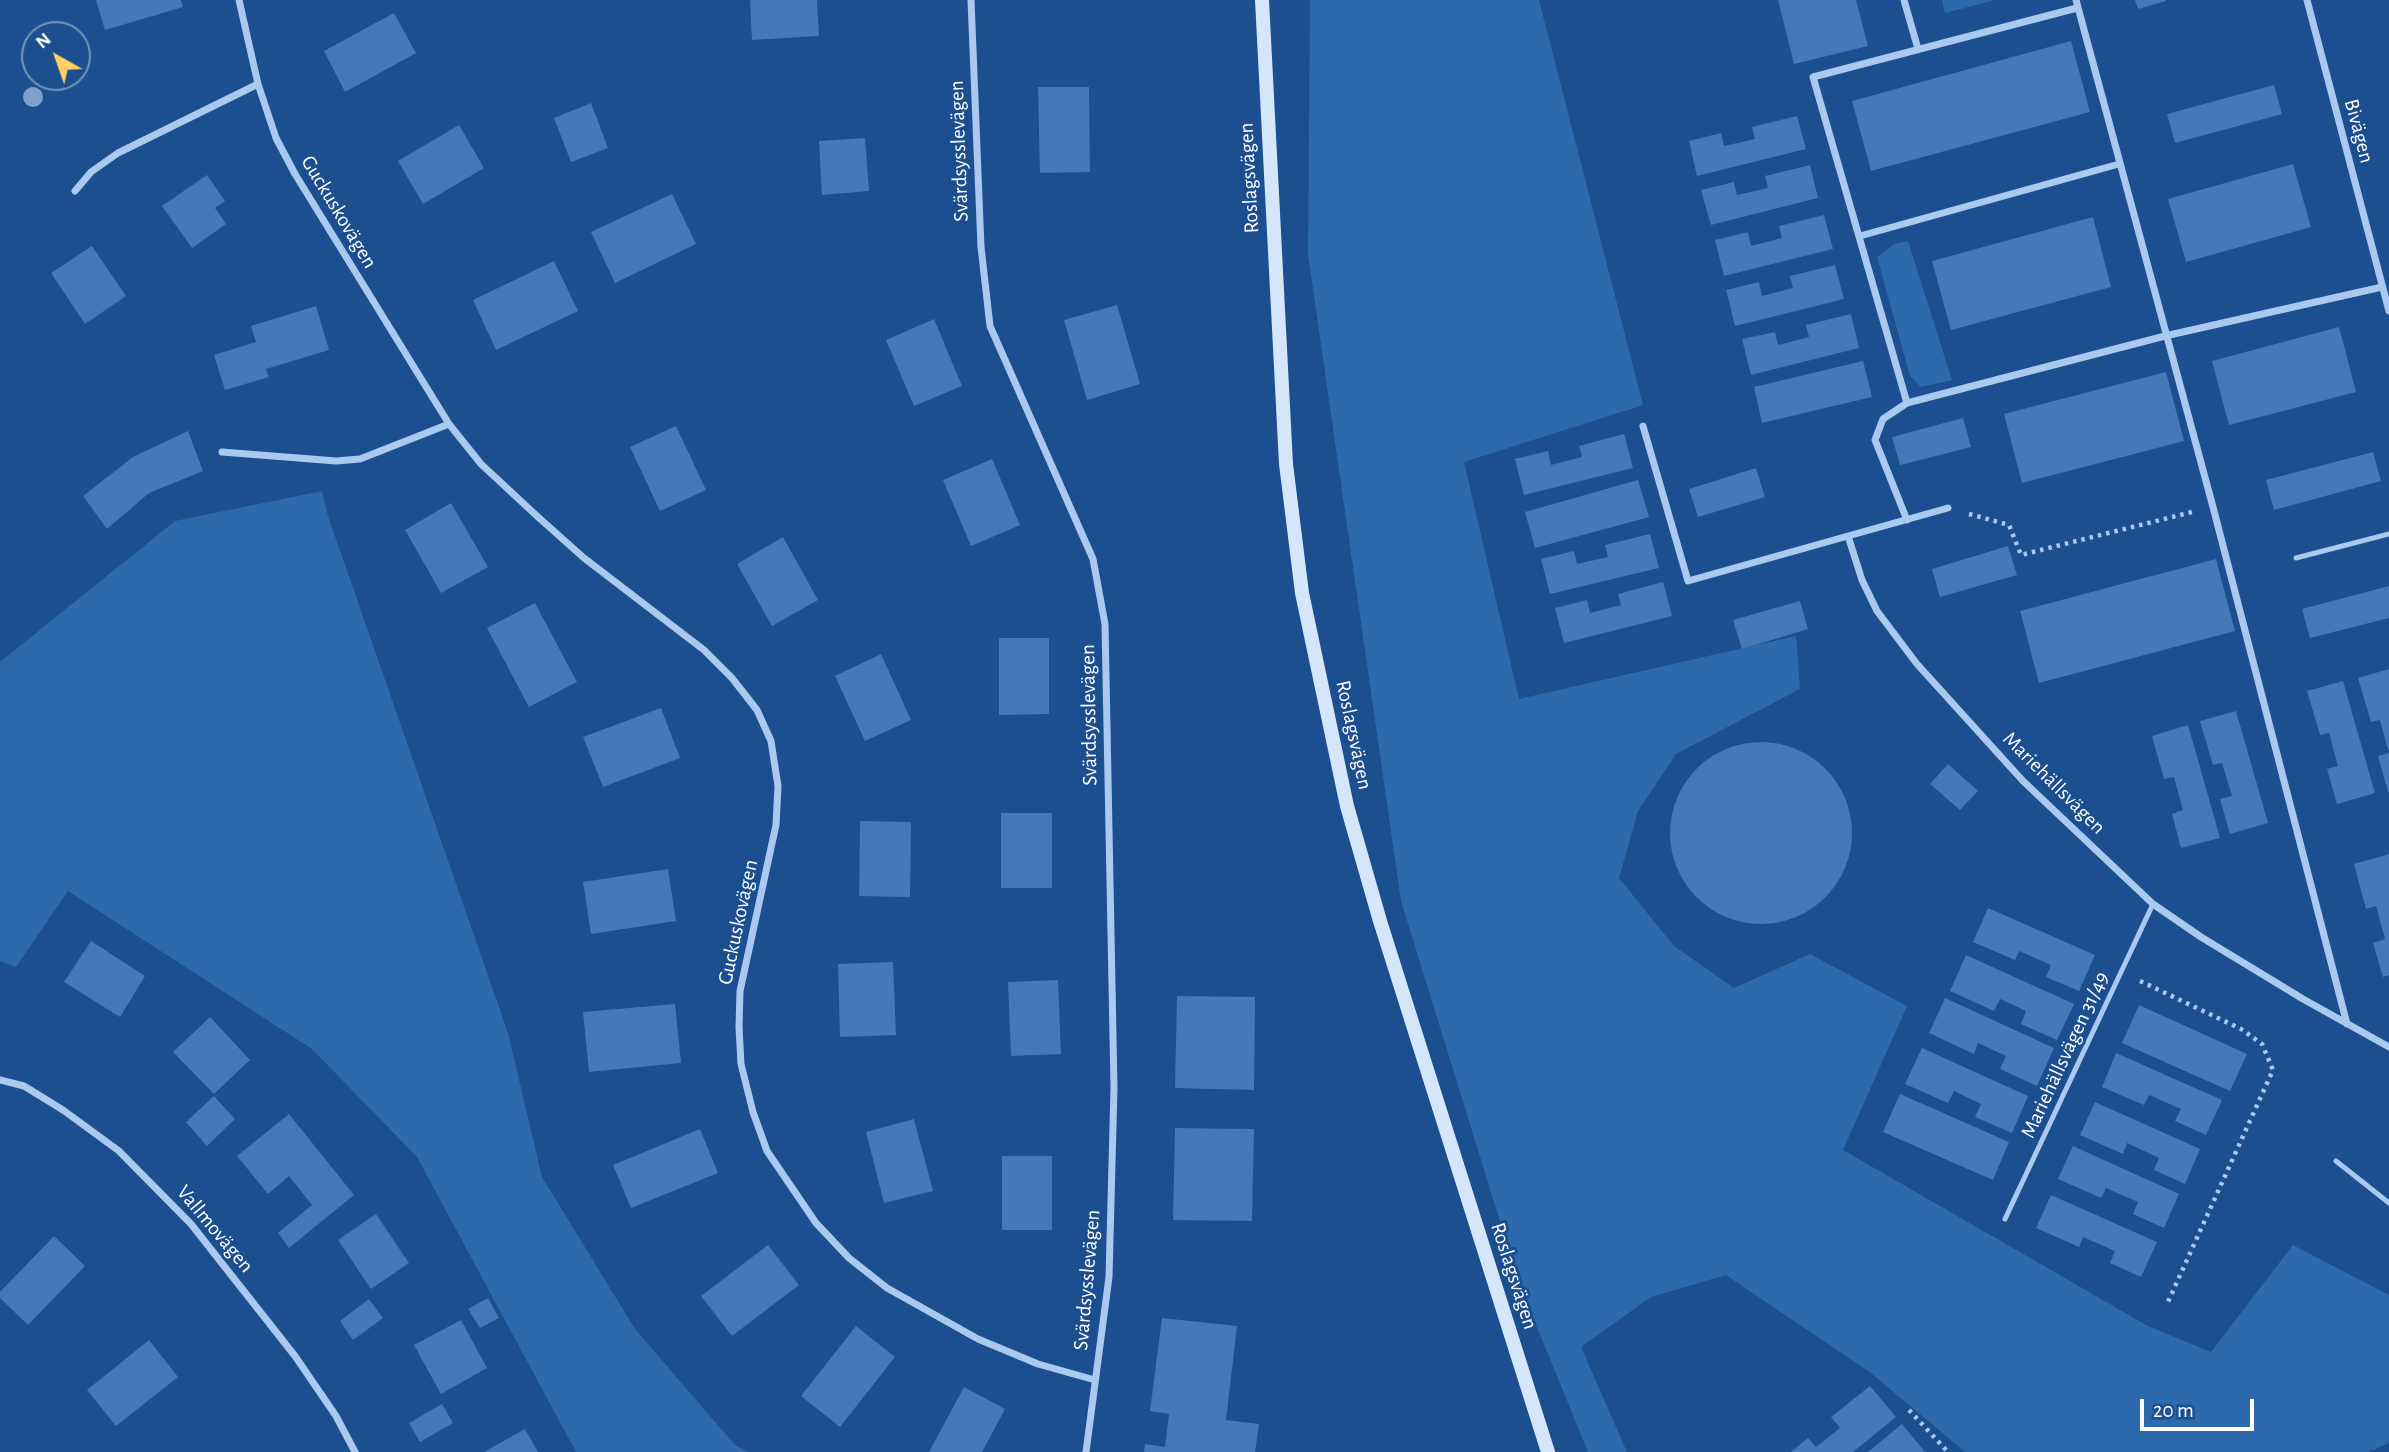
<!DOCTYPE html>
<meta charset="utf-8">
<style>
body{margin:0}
#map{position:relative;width:2389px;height:1452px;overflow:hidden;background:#1b4f8f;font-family:"Alegreya Sans",sans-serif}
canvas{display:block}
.north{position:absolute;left:21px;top:21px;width:70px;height:70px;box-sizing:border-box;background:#1b4f8f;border:2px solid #7695bc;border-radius:50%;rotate:320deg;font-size:19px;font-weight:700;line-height:28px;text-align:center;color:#fff}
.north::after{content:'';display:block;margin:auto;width:24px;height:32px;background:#ffd166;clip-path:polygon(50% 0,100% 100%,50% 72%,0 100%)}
.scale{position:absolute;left:2140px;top:1399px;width:114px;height:32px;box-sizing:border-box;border:4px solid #fff;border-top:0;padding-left:9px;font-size:21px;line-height:24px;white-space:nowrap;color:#fff;-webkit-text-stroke:5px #1b4f8f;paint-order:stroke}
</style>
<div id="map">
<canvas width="2389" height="1452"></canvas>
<div class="north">N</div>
<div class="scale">20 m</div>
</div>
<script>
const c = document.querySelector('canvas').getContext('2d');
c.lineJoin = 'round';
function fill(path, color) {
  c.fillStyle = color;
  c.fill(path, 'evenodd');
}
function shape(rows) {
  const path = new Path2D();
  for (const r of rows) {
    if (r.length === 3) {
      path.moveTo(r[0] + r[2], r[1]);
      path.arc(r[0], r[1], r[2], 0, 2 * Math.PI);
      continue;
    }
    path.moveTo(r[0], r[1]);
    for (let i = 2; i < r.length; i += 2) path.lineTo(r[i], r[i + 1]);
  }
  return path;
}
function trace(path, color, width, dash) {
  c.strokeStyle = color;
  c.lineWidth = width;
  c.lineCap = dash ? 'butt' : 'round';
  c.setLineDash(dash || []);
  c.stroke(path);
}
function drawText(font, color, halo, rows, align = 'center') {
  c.font = font + ' "Alegreya Sans",sans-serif';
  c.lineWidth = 6;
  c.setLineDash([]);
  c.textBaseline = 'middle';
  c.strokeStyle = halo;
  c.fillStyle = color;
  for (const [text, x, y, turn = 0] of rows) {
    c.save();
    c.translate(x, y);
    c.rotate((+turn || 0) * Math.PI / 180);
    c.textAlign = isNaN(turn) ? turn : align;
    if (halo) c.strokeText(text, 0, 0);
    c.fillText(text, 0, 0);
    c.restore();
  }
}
const green = shape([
 [1310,0,1539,0,1643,405,1464,462,1519,699,1796,636,1800,689,1676,754,1638,811,1619,878,1674,946,1734,988,1810,954,1907,1006,1843,1150,2148,1326,2211,1352,2293,1245,2389,1295,2389,1443,2369,1452,1965,1452,1871,1373,1726,1275,1651,1297,1581,1347,1627,1452,1588,1452,1519,1283,1401,901,1308,254],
 [1942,0,1995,0,1945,13],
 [1908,241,1952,380,1921,387,1910,376,1877,257,1894,244],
 [322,491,328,516,508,1033,542,1177,635,1329,735,1445,748,1452,576,1452,417,1157,312,1049,68,891,16,967,0,961,0,662,175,521]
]);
const building = shape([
 [96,0,181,0,183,7,105,30],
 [750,0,817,0,819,36,752,40],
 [1778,0,1856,0,1868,46,1794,64],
 [2135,0,2166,0,2166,1,2138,9],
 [394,13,416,53,345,92,324,51],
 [2071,41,2090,112,1871,171,1852,101],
 [2274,85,2282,114,2175,143,2167,114],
 [1038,87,1089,87,1090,172,1040,173],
 [591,103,608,148,571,162,554,118],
 [1797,116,1806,149,1697,176,1689,141,1721,133,1724,146,1755,139,1752,127],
 [459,125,484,168,423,204,398,161],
 [865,138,869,191,822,195,819,141],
 [2293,164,2311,227,2186,262,2168,199],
 [1810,165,1818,198,1711,225,1701,190,1734,182,1737,195,1768,188,1765,176],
 [207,175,225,201,215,208,226,224,192,248,162,206],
 [672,194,696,244,615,283,591,232],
 [1824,215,1833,249,1724,276,1715,240,1748,232,1751,246,1782,238,1779,226],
 [2093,217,2111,287,1951,330,1932,261],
 [92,246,126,296,85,324,51,273],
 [554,261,578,311,496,350,473,300],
 [1835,265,1844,299,1735,326,1726,290,1759,282,1762,296,1793,288,1790,276],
 [1117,305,1140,384,1087,400,1064,320],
 [316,306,329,350,266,369,269,377,225,390,214,355,256,342,251,326],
 [1851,314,1859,348,1751,375,1742,339,1775,332,1778,345,1809,337,1806,325],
 [934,319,962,386,914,406,886,340],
 [2339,327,2356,392,2229,425,2212,361],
 [1863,361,1872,397,1762,423,1754,387],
 [2166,372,2184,441,2022,483,2004,414],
 [1963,418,1971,447,1900,465,1892,437],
 [676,426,706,490,660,511,630,447],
 [188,431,203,471,149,493,107,529,83,496,133,457],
 [1624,434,1633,468,1524,495,1515,459,1548,451,1551,465,1582,457,1579,446],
 [2373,452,2381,481,2274,510,2266,480],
 [992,459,1020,525,971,546,943,480],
 [1756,468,1765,497,1698,517,1689,489],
 [1638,480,1649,517,1535,548,1525,512],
 [451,503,488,567,441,593,405,530],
 [1650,534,1659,568,1550,594,1541,559,1574,551,1577,564,1608,557,1605,545],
 [783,537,818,600,772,626,737,564],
 [2008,546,2017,575,1940,597,1932,569],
 [2216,559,2235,631,2039,683,2020,611],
 [1663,582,1672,616,1564,643,1555,608,1587,600,1590,613,1621,605,1618,594],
 [2389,586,2389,618,2310,638,2302,609],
 [1800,601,1808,629,1742,649,1733,620],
 [535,603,577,682,529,707,487,628],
 [999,638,1049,638,1049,714,999,715],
 [881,654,911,720,865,741,835,676],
 [2389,669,2389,749,2388,749,2380,720,2371,722,2358,678],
 [2343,681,2375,793,2337,804,2327,769,2338,766,2329,733,2320,735,2307,691],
 [661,708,680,758,603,787,583,737],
 [2236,711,2268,823,2230,834,2220,799,2232,796,2222,763,2213,765,2200,721],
 [2188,725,2220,838,2181,848,2172,814,2183,810,2174,777,2164,779,2152,736],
 [1761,833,91],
 [2389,753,2389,792,2388,792,2378,756],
 [1948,764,1978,791,1960,810,1930,784],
 [1001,813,1052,813,1052,888,1001,888],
 [860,821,911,822,910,897,859,896],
 [2389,854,2389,975,2383,977,2373,943,2385,939,2376,906,2366,909,2354,864],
 [668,869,676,921,591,934,583,882],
 [1988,908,2095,955,2079,991,2046,977,2051,965,2019,951,2015,960,1973,942],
 [91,941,145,976,120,1017,64,982],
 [1966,955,2074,1004,2057,1040,2021,1024,2026,1011,2000,999,1994,1011,1950,991],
 [893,962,896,1035,840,1037,838,964],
 [1058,980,1061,1054,1011,1056,1008,982],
 [1177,996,1255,997,1254,1090,1175,1088],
 [1945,998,2054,1048,2037,1086,2000,1069,2006,1056,1978,1043,1974,1054,1929,1033],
 [675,1004,681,1063,589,1072,583,1012],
 [2139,1005,2247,1054,2230,1091,2122,1043],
 [210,1017,250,1060,214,1094,173,1052],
 [1922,1048,2028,1096,2012,1133,1975,1117,1981,1104,1954,1091,1948,1103,1905,1084],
 [2116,1053,2222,1100,2206,1135,2175,1121,2181,1109,2149,1095,2144,1105,2102,1087],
 [1900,1094,2009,1142,1993,1180,1883,1132],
 [214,1096,235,1119,207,1146,186,1122],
 [2095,1102,2200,1149,2185,1184,2154,1170,2159,1158,2127,1143,2123,1154,2080,1135],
 [289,1114,354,1195,289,1248,278,1233,312,1205,289,1176,268,1194,237,1156],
 [914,1119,933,1191,884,1203,866,1132],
 [1175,1128,1254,1129,1252,1221,1173,1220],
 [700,1129,718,1173,631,1208,613,1165],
 [2073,1146,2179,1194,2164,1228,2133,1214,2138,1202,2106,1188,2101,1198,2058,1179],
 [1002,1156,1052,1156,1052,1230,1002,1230],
 [2051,1195,2157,1242,2141,1277,2110,1263,2115,1251,2083,1237,2079,1247,2036,1228],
 [376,1214,409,1263,371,1289,338,1240],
 [54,1236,85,1266,28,1325,0,1298,0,1292],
 [768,1245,799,1285,732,1336,701,1296],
 [488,1298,499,1318,480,1328,468,1309],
 [369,1299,383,1318,353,1340,340,1321],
 [1162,1318,1237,1326,1226,1420,1259,1424,1255,1452,1144,1452,1145,1444,1165,1447,1169,1414,1150,1411],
 [461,1320,487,1368,441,1394,414,1345],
 [856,1326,895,1357,840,1427,801,1396],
 [149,1340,178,1377,116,1426,87,1390],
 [1870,1386,1896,1417,1853,1452,1791,1452,1808,1438,1816,1447,1840,1428,1831,1417],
 [964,1387,1005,1409,982,1452,929,1452],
 [442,1404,453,1423,420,1442,409,1423],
 [1902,1424,1925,1452,1868,1452],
 [525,1429,538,1452,484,1452]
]);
const path = shape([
 [1969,514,2009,525,2021,555,2192,512],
 [2140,981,2241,1029,2262,1044,2273,1070,2167,1304],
 [1909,1410,1948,1452]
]);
const service = shape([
 [2296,558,2389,534],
 [2336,1161,2389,1203],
 [2005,1219,2153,904]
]);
const minor = shape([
 [239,0,258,84,276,138,295,174,449,424,481,464,538,517,584,558,704,650,732,678,757,710,771,741,778,786,776,825,740,991,739,1027,741,1064,753,1112,767,1151,816,1223,849,1258,887,1288,978,1339,1038,1364,1095,1380],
 [971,0,981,247,990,326,1093,559,1105,624,1114,1088,1109,1277,1086,1452],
 [1904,0,1918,49],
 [2076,0,2213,507,2347,1024],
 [2307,0,2389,311],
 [75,191,91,172,118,153,258,84],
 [1860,236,2119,164],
 [1907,403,1813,77,2077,8],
 [1643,426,1688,581,1848,536],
 [222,452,336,461,360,459,449,424],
 [1948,508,1848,536,1862,580,1877,611,1917,664,2023,781,2153,904,2201,937,2303,999,2389,1047],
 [1907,520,1875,440,1883,419,1907,403,2165,336,2382,287],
 [0,1080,24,1086,63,1110,119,1151,191,1224,295,1356,336,1416,355,1452]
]);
const secondary = shape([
 [1262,0,1286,464,1302,593,1347,806,1380,921,1548,1452]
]);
const trees = [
 [33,97]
];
const streetNames = [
 ["Bivägen",2359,131,75],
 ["Svärdsysslevägen",959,151,-92],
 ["Roslagsvägen",1249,178,-93],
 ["Guckuskovägen",339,212,59],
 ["Svärdsysslevägen",1089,715,-91],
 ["Roslagsvägen",1354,735,78],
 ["Mariehällsvägen",2054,783,45],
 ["Guckuskovägen",738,922,-78],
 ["Mariehällsvägen 31/49",2065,1055,-65],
 ["Vallmovägen",215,1229,50],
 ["Roslagsvägen",1514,1276,72],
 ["Svärdsysslevägen",1087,1280,-85]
];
fill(green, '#2e69ad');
fill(building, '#4478b7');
trace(path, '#a9c9ee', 4.5, [3.5, 5]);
trace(service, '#a9c9ee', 5);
trace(minor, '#a9c9ee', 7);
trace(secondary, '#d6e6fa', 14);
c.fillStyle = '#7ea0ca';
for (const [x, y] of trees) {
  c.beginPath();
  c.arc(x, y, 10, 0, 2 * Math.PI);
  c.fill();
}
drawText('21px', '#fff', '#1b4f8f', streetNames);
</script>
